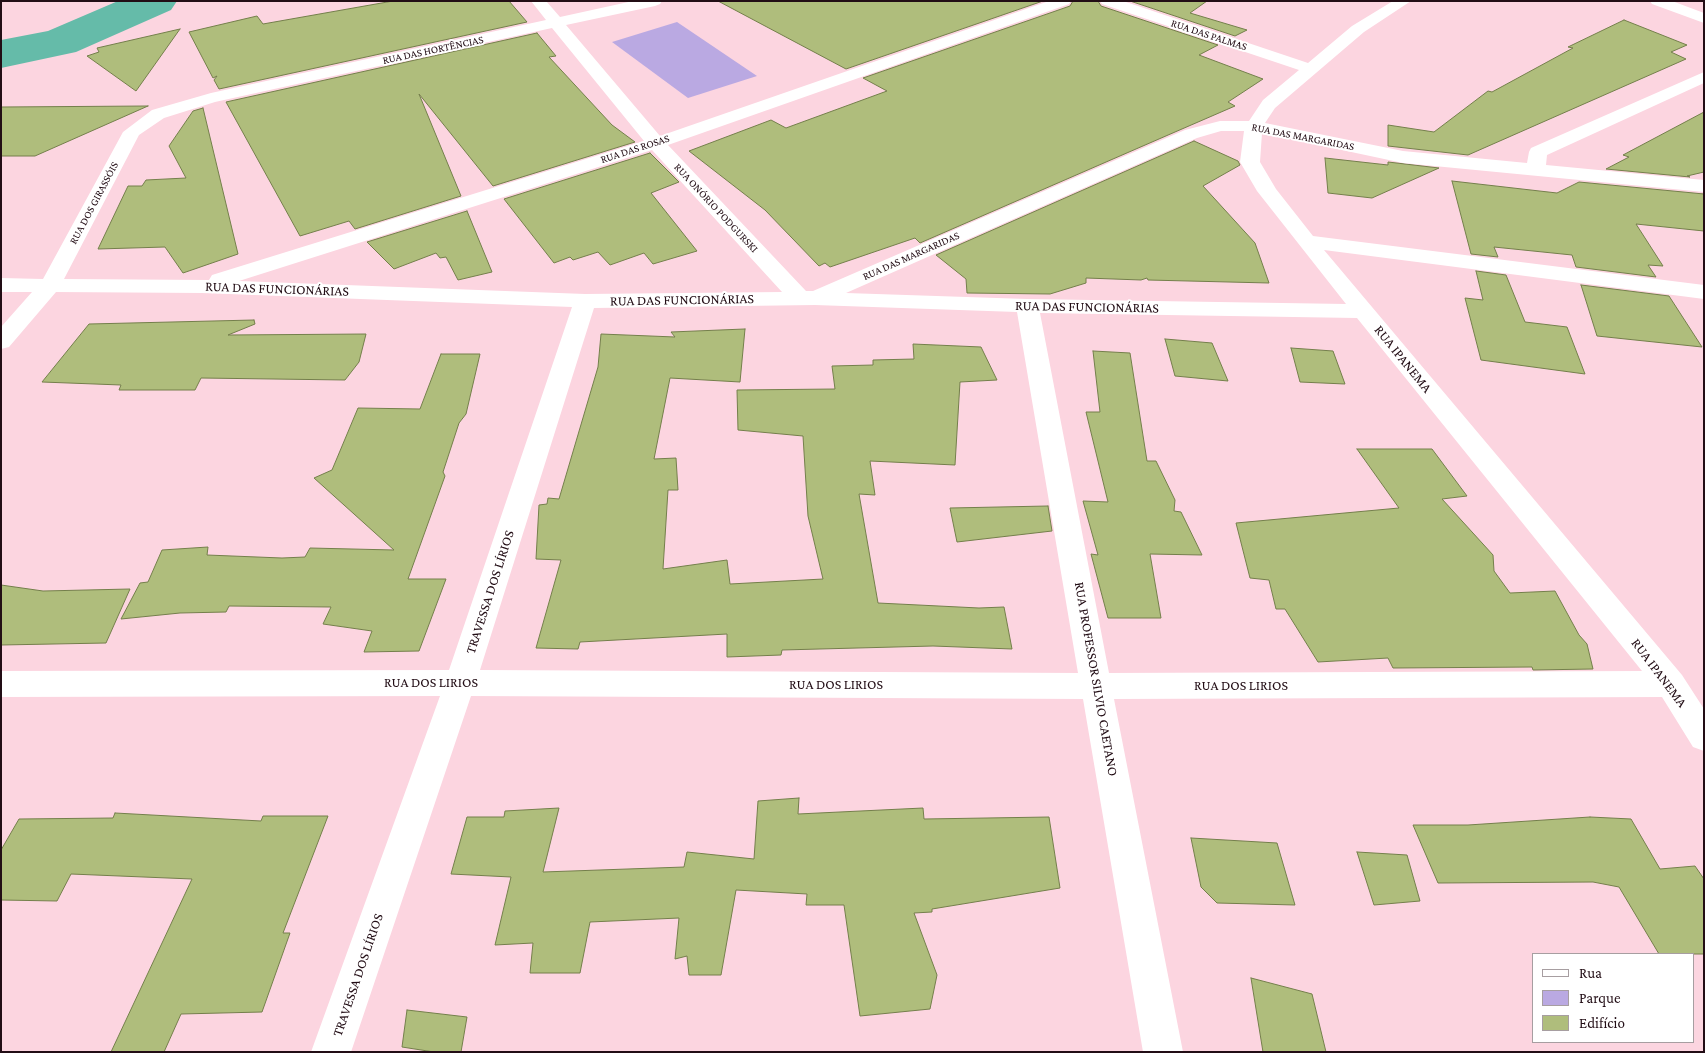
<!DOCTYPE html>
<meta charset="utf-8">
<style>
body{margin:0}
#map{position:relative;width:1705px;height:1053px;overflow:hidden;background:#fcd5e0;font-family:"Crimson Pro",serif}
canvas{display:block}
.frame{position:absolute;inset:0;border:2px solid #220d15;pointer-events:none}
.legend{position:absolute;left:1532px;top:953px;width:162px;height:90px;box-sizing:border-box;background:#fff;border:1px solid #a79ea1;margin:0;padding:6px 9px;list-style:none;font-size:15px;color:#220d15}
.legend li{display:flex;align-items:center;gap:10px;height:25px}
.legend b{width:25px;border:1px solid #a79ea1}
</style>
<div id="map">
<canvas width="1705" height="1053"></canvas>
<div class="frame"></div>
<ul class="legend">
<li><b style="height:6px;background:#fff"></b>Rua</li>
<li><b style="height:14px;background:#baa9e2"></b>Parque</li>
<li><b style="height:14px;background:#afbd7c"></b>Edifício</li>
</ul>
</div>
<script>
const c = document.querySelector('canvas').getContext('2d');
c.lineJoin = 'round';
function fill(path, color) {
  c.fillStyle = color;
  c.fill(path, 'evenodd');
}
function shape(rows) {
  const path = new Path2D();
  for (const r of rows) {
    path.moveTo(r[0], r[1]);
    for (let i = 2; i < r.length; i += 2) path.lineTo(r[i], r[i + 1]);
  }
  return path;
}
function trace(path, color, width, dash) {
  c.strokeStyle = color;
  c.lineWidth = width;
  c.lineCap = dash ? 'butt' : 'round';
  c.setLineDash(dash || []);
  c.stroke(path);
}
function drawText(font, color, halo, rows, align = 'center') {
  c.font = font + ' "Crimson Pro",serif';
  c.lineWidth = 4;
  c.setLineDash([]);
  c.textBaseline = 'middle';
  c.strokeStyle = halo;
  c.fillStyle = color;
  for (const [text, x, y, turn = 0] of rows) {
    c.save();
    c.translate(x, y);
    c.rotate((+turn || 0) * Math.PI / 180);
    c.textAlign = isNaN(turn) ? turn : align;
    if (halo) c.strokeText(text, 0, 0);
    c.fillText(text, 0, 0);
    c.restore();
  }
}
const green = shape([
 [677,22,757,76,688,98,612,42]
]);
const river = shape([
 [118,1,177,1,171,10,76,52,1,68,1,40,48,31,118,1]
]);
const building = shape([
 [393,1,509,1,527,22,219,89,214,80,217,76,213,78,189,32,257,16,263,24,393,1],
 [718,1,1043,1,846,69,718,1],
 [1073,1,1098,1,1101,6,1218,45,1199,55,1263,79,1228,102,1235,106,1175,132,920,243,915,238,830,267,825,263,819,266,765,210,689,151,771,120,786,128,887,91,863,78,1070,6,1073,1],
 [1130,1,1207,1,1190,13,1247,30,1235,36,1130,1],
 [1624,20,1687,45,1671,52,1686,59,1468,155,1388,146,1388,125,1434,132,1488,91,1492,92,1573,48,1568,47,1624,20],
 [180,29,136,91,87,56,99,52,97,48,180,29],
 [537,33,556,56,549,57,612,125,635,142,493,186,419,94,461,196,355,229,349,221,300,236,226,102,537,33],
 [148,106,35,156,1,156,1,107,148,106],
 [203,108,238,254,183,273,165,247,98,249,128,186,142,186,146,180,186,178,169,146,193,111,203,108],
 [1704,112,1704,172,1687,176,1690,177,1606,169,1629,157,1623,155,1704,112],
 [1194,141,1238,161,1240,165,1203,186,1255,243,1269,283,1148,280,1147,278,1141,280,1086,278,1086,283,1050,294,967,293,966,279,936,255,1194,141],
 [650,153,679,182,651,193,697,251,653,264,644,253,610,265,598,252,573,260,570,257,554,263,504,199,650,153],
 [1325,158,1388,165,1388,162,1439,168,1372,198,1328,193,1325,158],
 [1452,181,1557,193,1579,182,1704,194,1704,231,1636,224,1663,266,1648,265,1656,277,1576,267,1572,255,1494,247,1498,257,1471,254,1452,181],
 [467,211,492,272,458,280,446,257,440,258,436,253,394,269,367,242,467,211],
 [1476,271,1506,275,1525,322,1567,327,1585,374,1481,360,1465,298,1483,300,1476,271],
 [1581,285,1669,296,1702,347,1597,336,1581,285],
 [254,320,255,324,228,335,366,334,359,362,345,380,201,378,195,390,119,390,121,385,42,382,89,324,254,320],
 [745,329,740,382,670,378,654,459,676,458,678,490,668,490,663,569,727,560,730,584,823,579,808,516,803,436,738,430,737,390,835,389,832,366,873,365,873,360,914,359,913,344,981,347,997,380,960,382,955,465,870,461,875,495,859,494,878,603,979,608,1004,607,1012,649,933,646,782,650,781,655,727,657,727,634,580,642,578,649,536,648,561,560,536,559,539,505,547,504,548,498,559,499,598,367,601,334,675,337,671,332,745,329],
 [1165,339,1212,343,1228,381,1175,376,1165,339],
 [1291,348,1333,351,1345,384,1300,382,1291,348],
 [1093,351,1130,353,1147,461,1156,461,1175,500,1174,511,1181,512,1202,555,1150,554,1161,618,1108,618,1091,554,1098,555,1083,501,1108,502,1086,412,1100,412,1093,351],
 [441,354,480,354,466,414,459,423,443,472,445,476,408,579,446,579,419,651,364,652,372,631,323,624,331,607,229,606,226,612,180,613,121,619,140,583,148,582,162,550,208,547,207,555,282,558,305,557,310,548,394,550,314,478,332,470,358,408,420,409,441,354],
 [1357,449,1432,449,1467,496,1442,499,1493,555,1494,571,1510,593,1555,591,1579,635,1587,644,1593,669,1533,670,1532,667,1393,668,1388,658,1318,662,1285,609,1276,609,1269,580,1250,578,1236,523,1399,508,1357,449],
 [1048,506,1052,531,957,542,950,508,1048,506],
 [1,585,43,591,130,589,106,643,1,645,1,585],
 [799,798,798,814,923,808,924,819,1049,817,1060,888,932,909,932,912,914,913,937,975,930,1009,860,1016,844,905,806,905,807,894,736,890,721,975,689,975,687,956,675,959,679,918,590,922,580,973,530,973,533,943,495,945,511,877,451,874,467,817,504,817,505,811,559,808,543,872,684,867,687,852,754,859,758,801,799,798],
 [115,813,261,821,263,816,328,816,283,933,290,933,262,1012,181,1014,164,1052,111,1052,192,879,71,874,57,901,1,900,1,850,19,819,113,818,115,813],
 [1590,817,1631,819,1660,869,1695,866,1704,879,1704,954,1659,954,1619,887,1593,882,1438,883,1413,825,1468,825,1590,817],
 [1191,838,1277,843,1295,905,1217,903,1201,887,1191,838],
 [1357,852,1407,855,1420,901,1374,905,1357,852],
 [1251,978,1312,994,1326,1052,1263,1052,1251,978],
 [407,1010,467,1017,461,1052,434,1052,402,1047,407,1010]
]);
const minor = shape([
 [531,1,546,1,560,17,633,1,662,1,660,4,655,6,566,25,660,136,1049,1,1071,1,1069,4,668,145,806,291,813,291,1185,130,1220,121,1249,121,1263,100,1299,70,1102,4,1100,1,1123,1,1308,63,1352,26,1393,1,1411,1,1364,32,1275,108,1265,123,1403,151,1527,163,1529,152,1531,148,1704,72,1704,83,1547,155,1546,165,1704,180,1704,192,1403,163,1262,133,1260,162,1276,189,1313,236,1704,285,1704,299,1324,250,1682,675,1704,709,1704,751,1693,747,1662,697,1114,699,1183,1052,1143,1052,1083,699,471,696,351,1052,311,1052,440,696,1,697,1,671,449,670,572,307,202,293,56,292,9,347,1,349,1,327,32,292,1,292,1,278,43,279,123,132,152,110,211,93,546,20,531,1],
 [552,28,644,141,212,275,209,280,64,279,139,135,164,118,215,102,552,28],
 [1221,131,1244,131,1240,162,1257,191,1346,304,1027,299,846,293,1197,138,1221,131],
 [652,150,782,292,585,294,239,281,652,150],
 [815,305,1017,312,1078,673,480,670,594,308,815,305],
 [1040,313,1357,318,1642,671,1109,673,1040,313]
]);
const tertiary = shape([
 [1650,1,1672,1,1704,13,1704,23,1652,4,1650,1]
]);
const farStreetnames = [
 ["RUA DAS PALMAS",1209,35,18],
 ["RUA DAS HORTÊNCIAS",433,50,-12],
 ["RUA DAS MARGARIDAS",1303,137,11],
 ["RUA DAS ROSAS",635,149,-18],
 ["RUA DOS GIRASSÓIS",94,203,-62],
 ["RUA ONÓRIO PODGURSKI",716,208,47],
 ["RUA DAS MARGARIDAS",911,256,-24]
];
const streetNames = [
 ["RUA DAS FUNCIONÁRIAS",277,289,2],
 ["RUA DAS FUNCIONÁRIAS",682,300,-1],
 ["RUA DAS FUNCIONÁRIAS",1087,307,1],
 ["RUA IPANEMA",1403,359,51],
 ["TRAVESSA DOS LÍRIOS",490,592,-72],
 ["RUA IPANEMA",1659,673,53],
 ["RUA PROFESSOR SILVIO CAETANO",1096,679,80],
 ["RUA DOS LIRIOS",431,683],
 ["RUA DOS LIRIOS",836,685],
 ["RUA DOS LIRIOS",1241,686],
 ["TRAVESSA DOS LÍRIOS",358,975,-71]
];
fill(green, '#baa9e2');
fill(river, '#65bba9');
fill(building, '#afbd7c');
trace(building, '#747f4b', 1);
fill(minor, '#fff');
fill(tertiary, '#fff');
drawText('11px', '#220d15', '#fff', farStreetnames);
drawText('14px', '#220d15', '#fff', streetNames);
</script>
